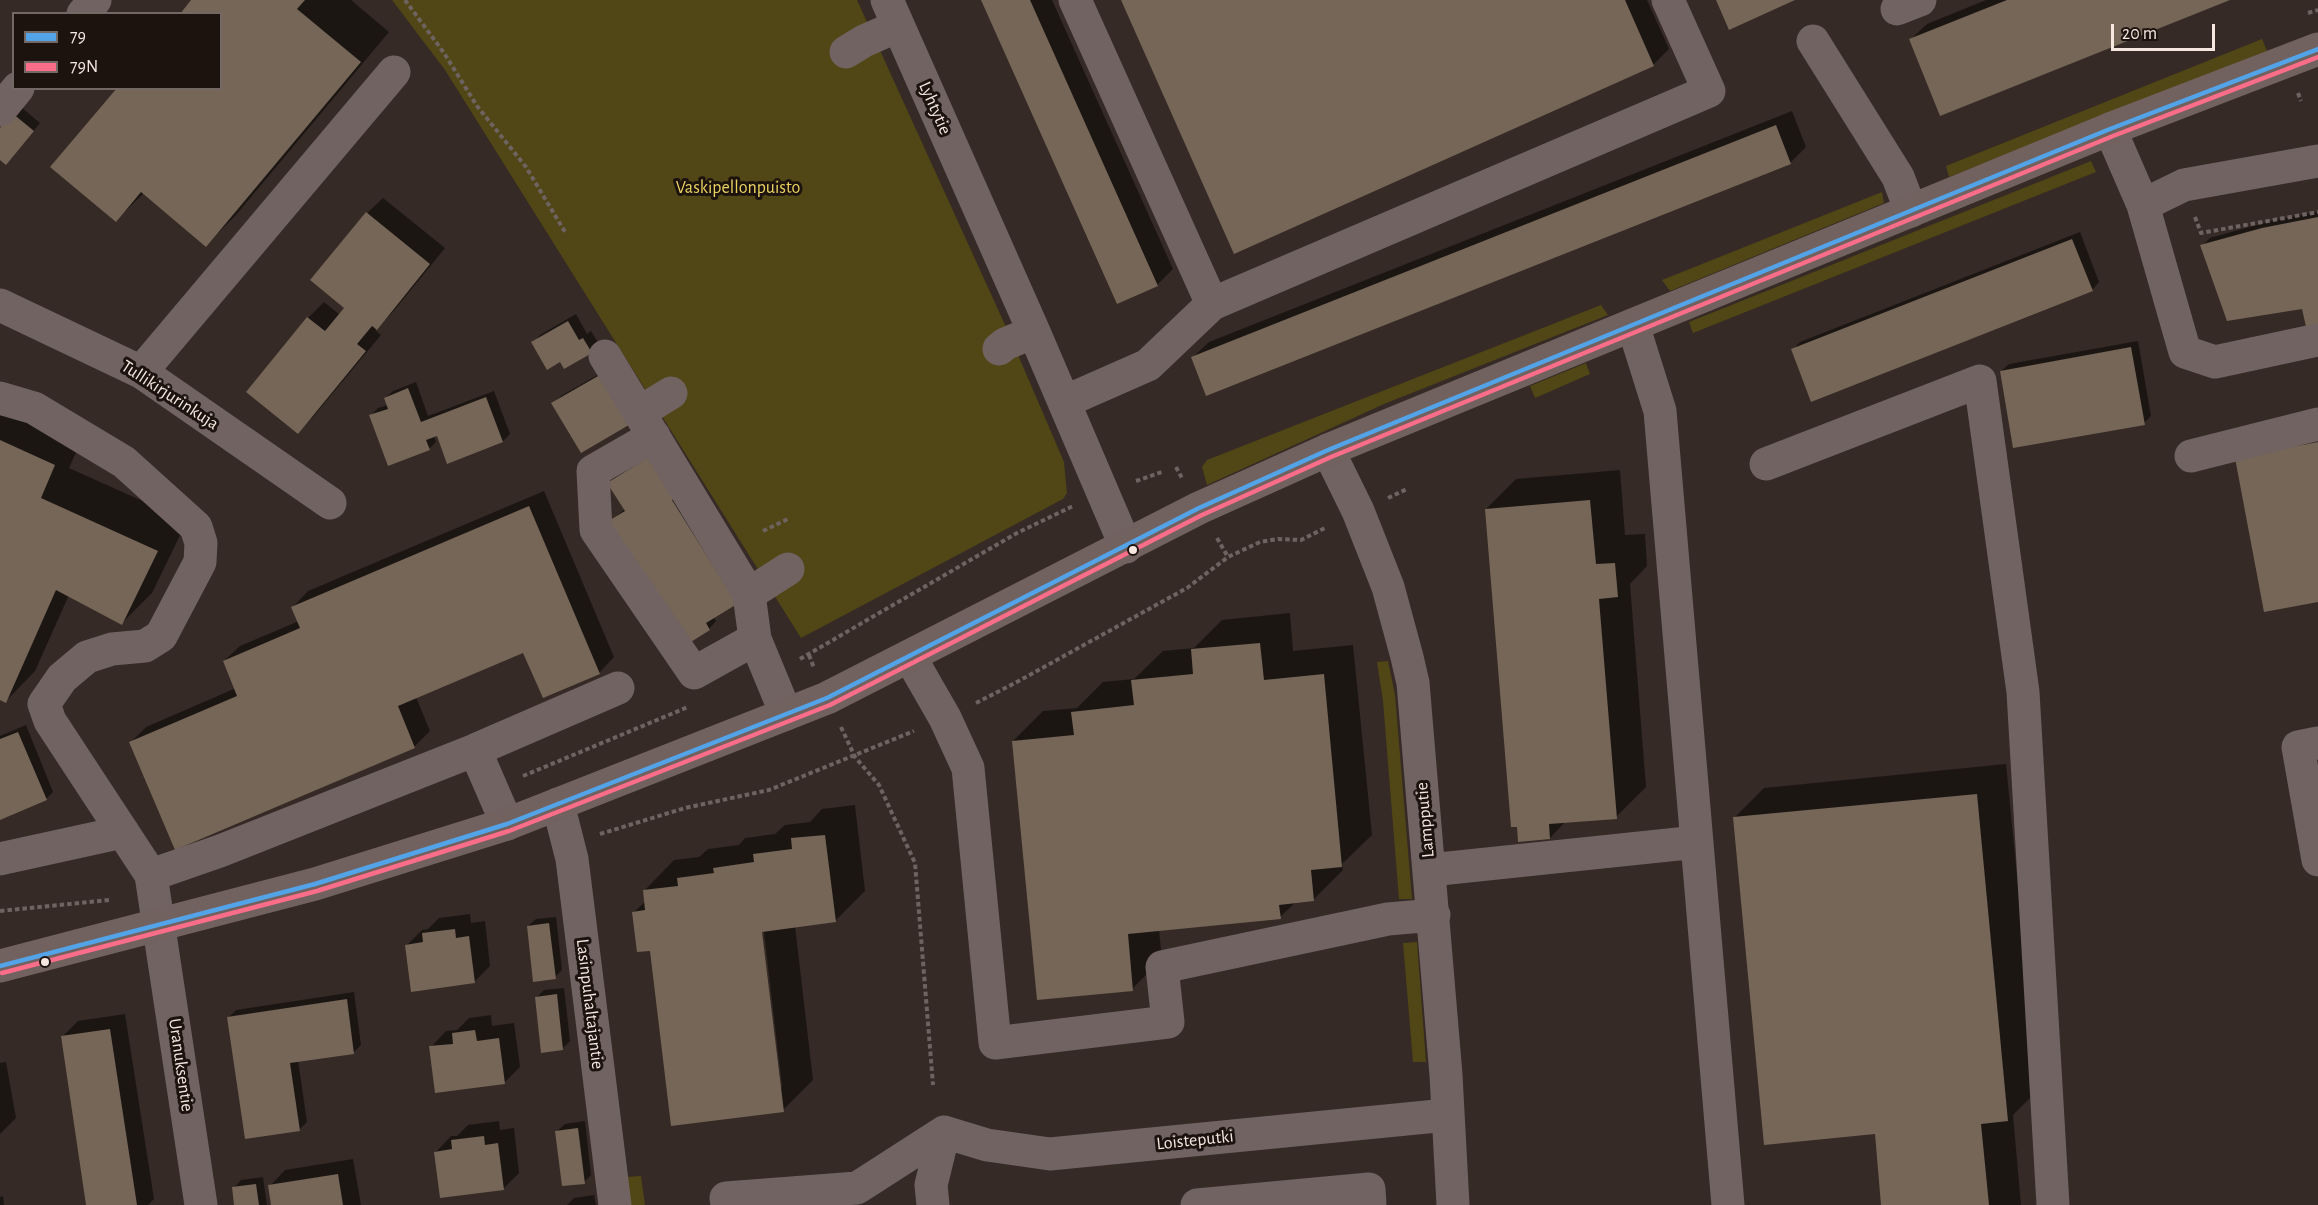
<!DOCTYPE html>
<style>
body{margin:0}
#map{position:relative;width:2318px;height:1205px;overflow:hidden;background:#352a25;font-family:"Alegreya Sans",sans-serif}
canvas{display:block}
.legend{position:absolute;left:12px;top:12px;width:210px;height:78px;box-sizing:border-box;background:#1c130f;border:2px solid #736863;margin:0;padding:8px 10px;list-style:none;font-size:18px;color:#f6e7e1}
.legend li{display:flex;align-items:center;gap:12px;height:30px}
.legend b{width:30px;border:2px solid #736863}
.scale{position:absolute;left:2111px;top:24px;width:104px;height:27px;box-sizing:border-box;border:3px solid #f6e7e1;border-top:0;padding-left:8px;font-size:18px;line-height:21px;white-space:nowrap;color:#f6e7e1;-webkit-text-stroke:4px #1c130f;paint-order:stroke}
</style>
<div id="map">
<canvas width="2318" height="1205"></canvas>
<ul class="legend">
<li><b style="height:8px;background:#53a3e8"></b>79</li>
<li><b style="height:8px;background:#fb6d88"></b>79N</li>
</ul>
<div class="scale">20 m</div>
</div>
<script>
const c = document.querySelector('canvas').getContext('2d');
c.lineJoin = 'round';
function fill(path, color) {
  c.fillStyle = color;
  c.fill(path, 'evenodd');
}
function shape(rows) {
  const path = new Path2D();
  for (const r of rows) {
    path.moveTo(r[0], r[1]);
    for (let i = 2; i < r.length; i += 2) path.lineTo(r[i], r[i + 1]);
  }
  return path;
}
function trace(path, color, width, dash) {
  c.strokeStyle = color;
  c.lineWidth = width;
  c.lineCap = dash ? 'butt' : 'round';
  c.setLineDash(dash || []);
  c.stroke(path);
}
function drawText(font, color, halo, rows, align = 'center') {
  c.font = font + ' "Alegreya Sans",sans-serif';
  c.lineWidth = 6;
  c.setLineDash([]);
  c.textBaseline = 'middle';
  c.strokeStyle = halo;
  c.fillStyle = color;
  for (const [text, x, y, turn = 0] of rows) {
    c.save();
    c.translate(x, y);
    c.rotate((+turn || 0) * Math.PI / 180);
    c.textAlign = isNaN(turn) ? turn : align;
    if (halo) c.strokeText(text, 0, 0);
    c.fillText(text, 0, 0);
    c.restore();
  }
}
const green = shape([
 [392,0,857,0,1006,327,1064,462,1067,493,1063,499,801,638,445,70],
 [2262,39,2267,51,1949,177,1946,166],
 [2091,161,2096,172,1693,333,1689,322],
 [1882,192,1884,203,1670,291,1662,280],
 [1601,305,1608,315,1384,404,1207,485,1202,467,1207,460],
 [1586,363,1590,374,1535,398,1530,386],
 [1388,661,1395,695,1412,899,1399,899,1383,701,1377,662],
 [1417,942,1426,1062,1413,1062,1403,943],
 [641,1176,645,1205,630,1205,626,1177]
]);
const shadow = shape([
 [193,0,351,0,389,32,236,215,206,245,144,193,116,220,220,88,220,14],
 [983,0,1052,0,1173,269,1157,285],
 [1123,0,1647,0,1669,49,1653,65],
 [1986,0,2227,0,1911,39,1927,24],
 [21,107,40,123,13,156,0,158,0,130],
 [1792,111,1806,147,1791,162,1207,394,1193,357,1209,342],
 [383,198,445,248,392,313,375,330,381,335,313,417,297,432,248,391,308,318,324,302,340,315,346,308,312,280,367,213],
 [2318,212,2318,327,2303,308,2202,246,2210,238,2271,221],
 [2080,232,2099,282,2092,290,1793,350,1800,342],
 [576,314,587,334,591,331,599,344,565,367,561,360,533,343,540,335],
 [2138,341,2151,416,2144,423,2001,371,2009,364],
 [613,366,640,414,553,403,561,396],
 [416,382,428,416,494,391,510,434,503,441,437,434,434,436,436,442,429,449,370,416,378,408,388,405,385,398,393,391],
 [0,397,84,435,69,468,187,521,152,593,122,623,69,595,35,671,6,701,0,698],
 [660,448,743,595,713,616,716,621,709,629,607,524,625,509,609,483,616,476],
 [1620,470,1625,535,1645,534,1647,566,1630,584,1646,787,1616,817,1566,821,1550,838,1518,825,1486,509,1516,479],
 [544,491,614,657,599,673,524,651,416,697,430,731,414,747,131,742,146,727,236,688,224,661,240,646,299,621,293,607,308,591],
 [1290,613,1293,651,1353,645,1372,835,1342,864,1343,870,1313,900,1296,902,1280,917,1159,930,1162,959,1132,989,1013,741,1043,711,1077,708,1103,682,1134,679,1163,651,1194,648,1222,620],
 [26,725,53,792,46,799,0,818,0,736],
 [2006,764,2038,1090,2013,1115,2021,1205,1883,1205,1876,1133,1734,818,1764,788],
 [855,805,865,891,835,921,795,926,813,1080,783,1110,652,949,634,912,646,901,645,890,674,860,699,857,708,849,739,845,745,838,775,834,785,825,810,822,822,809],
 [760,924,763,924,782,1087,779,1087],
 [470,914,471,923,485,921,490,966,475,981,407,945,422,930,428,929,439,918],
 [556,917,562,970,555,977,528,926,536,919],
 [564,988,570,1041,563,1048,536,998,544,990],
 [354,992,361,1045,354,1052,298,1060,307,1122,299,1130,229,1017,236,1010],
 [125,1014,154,1199,148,1205,88,1205,62,1037,78,1021],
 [491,1015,492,1026,514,1023,520,1067,504,1083,431,1047,446,1031,457,1030,469,1018],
 [6,1062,16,1118,0,1134,0,1063],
 [499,1121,500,1130,514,1128,519,1173,504,1188,436,1152,451,1136,457,1136,468,1125],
 [585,1121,591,1175,584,1182,557,1131,565,1124],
 [353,1159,361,1205,273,1205,270,1186,285,1170],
 [263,1177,267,1205,236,1205,234,1188,241,1180],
 [594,1195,596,1205,567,1205,574,1198],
 [3,1196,4,1205,0,1205,0,1197]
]);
const building = shape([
 [191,0,305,0,297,9,361,62,206,247,141,192,116,222,50,167,117,88,220,88,220,14,180,14],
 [981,0,1030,0,1158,286,1117,304],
 [1121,0,1625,0,1654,66,1234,254],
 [1716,0,1795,0,1729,30],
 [2007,0,2230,0,1940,116,1909,39],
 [12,113,34,131,6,165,0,160,0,128],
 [1776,125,1791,164,1206,396,1191,357],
 [366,212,430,264,377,330,372,326,357,344,366,351,298,434,246,392,307,317,325,331,344,308,310,280],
 [2318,217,2318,329,2307,331,2302,309,2227,321,2200,245,2262,228],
 [2072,239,2093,291,1811,402,1791,349],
 [568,321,579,340,583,338,592,353,564,369,560,362,547,370,531,342],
 [2131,347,2145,425,2013,448,2000,371],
 [605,372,634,422,581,453,551,403],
 [408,388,421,422,486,397,503,442,447,464,437,436,426,440,430,450,388,466,369,415,388,409,384,398],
 [0,440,55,465,41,498,158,551,122,625,56,590,6,703,0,700],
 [2318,442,2318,602,2264,612,2235,458],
 [652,455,678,495,672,500,737,604,706,623,710,630,686,645,605,523,625,511,607,483],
 [1590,500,1596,564,1615,563,1618,597,1599,599,1617,819,1549,824,1550,839,1518,842,1517,827,1511,827,1485,509],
 [529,506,600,674,543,698,523,653,398,706,415,748,175,850,129,742,237,696,223,661,300,628,291,607],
 [1260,643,1264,680,1324,674,1342,867,1311,870,1314,901,1279,905,1281,919,1128,934,1133,991,1037,1000,1012,741,1074,735,1071,712,1134,705,1131,680,1193,674,1191,649],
 [18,732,47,800,0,820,0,739],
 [1977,794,2008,1121,1981,1124,1989,1205,1881,1205,1875,1134,1764,1145,1733,817],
 [825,835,836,922,762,932,784,1112,671,1126,650,951,637,952,632,912,645,910,643,890,678,886,677,878,714,873,713,868,754,862,753,854,792,849,791,838],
 [549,923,556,979,533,982,527,926],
 [455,929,456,938,469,936,475,983,411,992,405,945,423,942,422,933],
 [557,994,563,1050,541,1053,535,997],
 [347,999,354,1054,290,1063,300,1131,245,1139,227,1017],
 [110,1029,137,1205,86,1205,61,1036],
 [475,1030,477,1041,499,1038,505,1084,435,1093,429,1046,453,1044,452,1033],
 [578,1128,585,1184,562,1186,555,1131],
 [484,1136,485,1145,498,1143,504,1190,440,1198,434,1152,452,1149,451,1140],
 [338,1174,343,1205,271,1205,268,1185],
 [256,1184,259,1205,234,1205,232,1187]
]);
const path = shape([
 [405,0,444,53,477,106,526,167,565,232],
 [2308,13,2318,10],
 [2298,93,2301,101],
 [2195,217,2201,233,2318,212],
 [1176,467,1183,480],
 [1136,481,1162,472],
 [1388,498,1407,489],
 [763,531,790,518],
 [1217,538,1228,557],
 [809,655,814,668],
 [800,659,1017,533,1073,506],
 [976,703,1015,683,1187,588,1228,557,1260,542,1278,539,1301,540,1327,527],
 [841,727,855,757,879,785,915,863,933,1085],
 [523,776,688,707],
 [600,834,685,808,769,790,914,731],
 [0,911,110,900]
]);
const minor = shape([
 [887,0,1034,332,1126,547],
 [1075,0,1212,304],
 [1897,9,1920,0],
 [83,14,95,0],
 [1813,41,1898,177,1911,211],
 [846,52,864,41,898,26],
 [0,110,18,88],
 [2110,129,2143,205,2185,352,2215,362,2318,340],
 [2143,205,2184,185,2318,161],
 [0,305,141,372,330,503],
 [1633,325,1660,411,1728,1205],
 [999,349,1005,344,1034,332],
 [605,356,749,594,755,639,786,714],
 [141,372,394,72],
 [0,398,34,408,124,462,196,527,201,543,200,562,161,636,145,646,112,649,87,657,62,678,44,704,50,721,151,875,201,1205],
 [1064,402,1148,365,1212,304,1709,91,1668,0],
 [640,412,671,393],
 [654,436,593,471,596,530,694,673,755,639],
 [1328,450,1358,511,1388,587,1407,657,1413,683,1446,1075,1453,1205],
 [2191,456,2318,424],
 [1766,464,1980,381,2023,692,2053,1205],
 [749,594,788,569],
 [910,657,945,718,968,768,995,1043,1168,1022,1162,967,1388,919,1434,915],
 [2318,743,2298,747,2318,860],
 [475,750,507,824],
 [558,804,572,859,615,1205],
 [0,859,123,832],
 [1430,870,1697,842],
 [151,875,220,851,475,750,618,688],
 [944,1132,987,1145,1050,1154,1447,1115],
 [727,1205,726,1198,857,1188,944,1132],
 [933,1205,931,1185,944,1132],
 [1197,1205,1369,1189,1370,1205]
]);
const major = shape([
 [0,966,315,884,507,824,558,804,827,698,1199,508,1328,450,2110,129,2318,49]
]);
const bus1 = shape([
 [0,966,315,884,507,824,827,698,1199,508,1328,450,2110,129,2318,49]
]);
const bus2 = shape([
 [2,973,317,891,509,831,830,705,1202,515,1331,457,2113,136,2318,57]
]);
const markers = [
 [1133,550,5,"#f6e7e1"],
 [45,962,5,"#f6e7e1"]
];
const streetNames = [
 ["Lyhtytie",935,108,66],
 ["Tullikirjurinkuja",170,395,33],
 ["Lampputie",1425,820,-95],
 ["Lasinpuhaltajantie",590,1004,83],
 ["Uranuksentie",181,1065,82],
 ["Loisteputki",1195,1140,-6]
];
const parkNames = [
 ["Vaskipellonpuisto",738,188]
];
fill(green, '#514615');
fill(shadow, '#0007');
fill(building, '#756657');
trace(path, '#6e6361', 4, [4.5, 3]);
trace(minor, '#706362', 33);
trace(major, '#716260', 33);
trace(bus1, '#53a3e8', 4.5);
trace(bus2, '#fb6d88', 4.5);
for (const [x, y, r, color] of markers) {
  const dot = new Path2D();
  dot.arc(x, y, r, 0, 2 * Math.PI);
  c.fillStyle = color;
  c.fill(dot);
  trace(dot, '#1c130f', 2);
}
drawText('18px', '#f6e7e1', '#1c130f', streetNames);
drawText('18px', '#ead25f', '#1c130f', parkNames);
</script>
